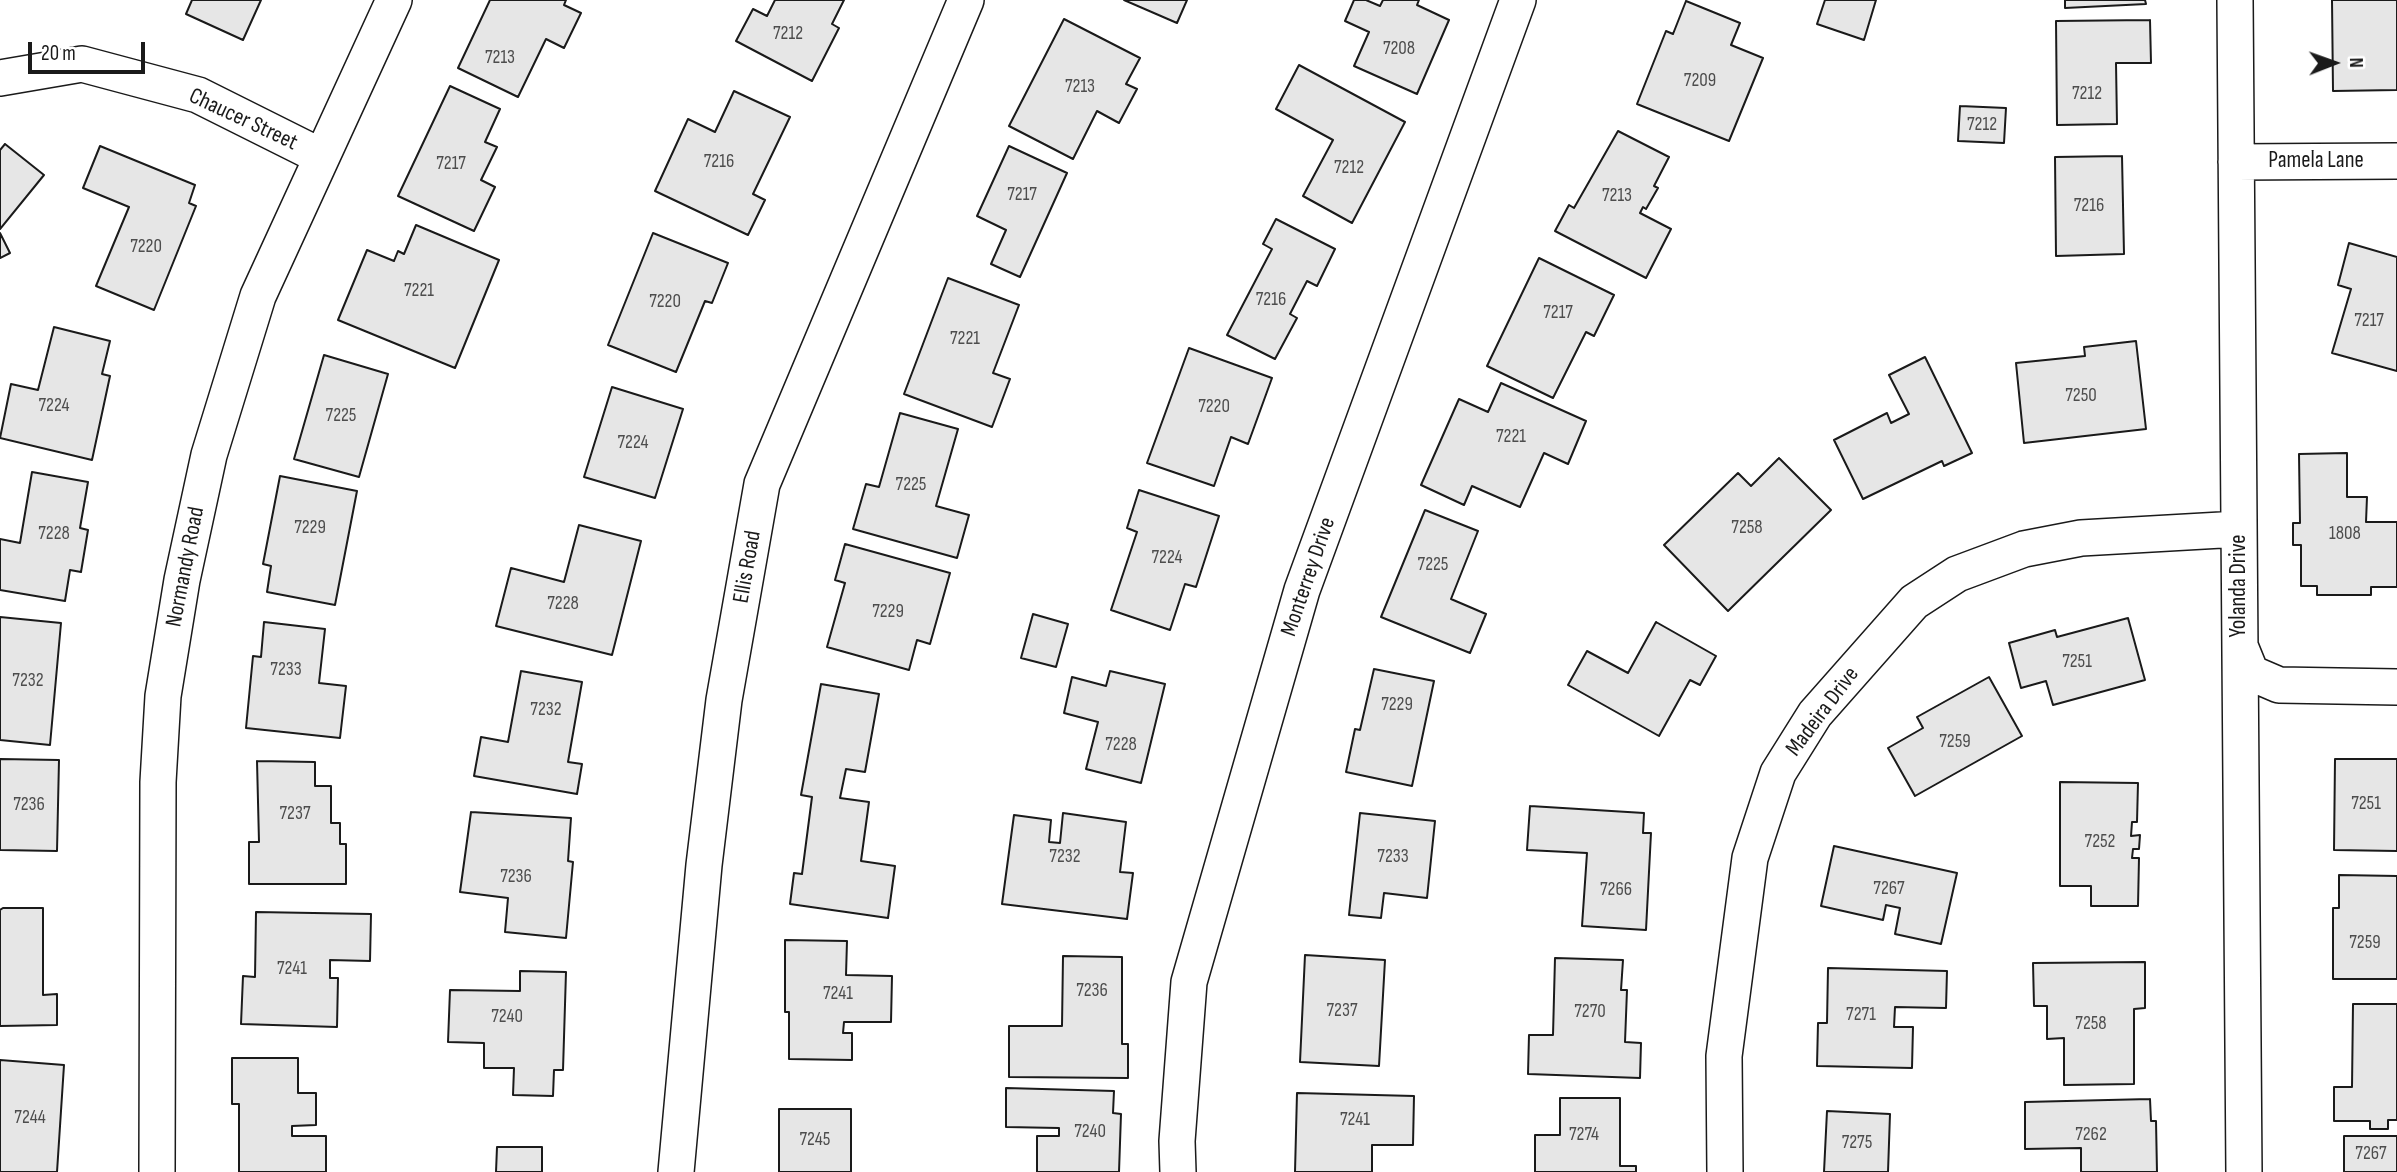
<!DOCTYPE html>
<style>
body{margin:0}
#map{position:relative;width:2397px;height:1172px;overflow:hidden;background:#fff;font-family:"Sofia Sans Condensed",sans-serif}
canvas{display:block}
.north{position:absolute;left:2299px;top:28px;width:70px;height:70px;-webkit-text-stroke:5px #fff;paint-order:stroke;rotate:89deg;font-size:19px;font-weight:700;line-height:28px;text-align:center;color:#1a1a1a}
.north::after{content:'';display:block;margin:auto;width:24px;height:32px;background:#1a1a1a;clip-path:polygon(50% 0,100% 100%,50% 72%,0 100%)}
.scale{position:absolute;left:28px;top:42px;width:117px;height:32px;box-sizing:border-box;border:4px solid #1a1a1a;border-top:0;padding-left:9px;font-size:21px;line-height:24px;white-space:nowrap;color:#1a1a1a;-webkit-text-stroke:5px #fff;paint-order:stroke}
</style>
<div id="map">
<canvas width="2397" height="1172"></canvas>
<div class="north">N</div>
<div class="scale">20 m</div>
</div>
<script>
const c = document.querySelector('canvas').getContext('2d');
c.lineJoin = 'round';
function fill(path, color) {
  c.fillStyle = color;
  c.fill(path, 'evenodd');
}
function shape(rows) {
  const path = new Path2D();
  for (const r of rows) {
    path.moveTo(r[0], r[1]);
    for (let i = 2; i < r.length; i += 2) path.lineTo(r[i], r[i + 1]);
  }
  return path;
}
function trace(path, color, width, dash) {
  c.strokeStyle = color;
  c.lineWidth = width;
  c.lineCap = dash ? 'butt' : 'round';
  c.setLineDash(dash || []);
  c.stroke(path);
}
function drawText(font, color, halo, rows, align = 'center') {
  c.font = font + ' "Sofia Sans Condensed",sans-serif';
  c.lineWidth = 5;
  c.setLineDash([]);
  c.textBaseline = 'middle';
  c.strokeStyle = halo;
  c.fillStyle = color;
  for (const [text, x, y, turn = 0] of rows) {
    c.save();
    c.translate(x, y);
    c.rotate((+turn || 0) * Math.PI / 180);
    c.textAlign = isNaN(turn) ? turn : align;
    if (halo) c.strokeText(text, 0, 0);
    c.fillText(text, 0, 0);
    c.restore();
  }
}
const building = shape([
 [192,0,261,0,243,40,186,14,192,0],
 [490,0,566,0,564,5,581,13,564,48,546,39,518,97,458,68,490,0],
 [775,0,844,0,832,24,839,28,812,81,736,41,753,9,767,16,775,0],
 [1124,0,1187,0,1177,23,1124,0],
 [1354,0,1366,0,1380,6,1383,0,1419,0,1417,5,1449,20,1417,94,1354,66,1369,32,1345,21,1354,0],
 [1825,0,1876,0,1864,40,1817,24,1825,0],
 [2065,0,2145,0,2146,4,2065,8,2065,0],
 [2332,0,2397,0,2397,90,2333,91,2332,0],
 [1686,1,1740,23,1731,45,1763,58,1729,141,1637,104,1666,31,1673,34,1686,1],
 [1064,19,1140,58,1126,84,1137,89,1119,123,1097,111,1073,159,1009,126,1064,19],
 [2150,20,2151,63,2116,63,2117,124,2057,125,2056,21,2150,20],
 [1299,65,1405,122,1352,223,1303,196,1333,140,1276,109,1299,65],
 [450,86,500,109,485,142,497,147,481,180,495,187,474,231,398,196,450,86],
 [734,91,790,117,753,194,765,200,748,235,655,191,688,119,715,132,734,91],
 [1960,106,2006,108,2004,143,1958,141,1960,106],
 [1618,131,1669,157,1654,186,1658,188,1646,209,1643,207,1640,213,1671,229,1646,278,1555,231,1569,205,1574,208,1618,131],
 [5,144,44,175,0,229,0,150,5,144],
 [100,146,195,185,189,203,196,206,154,310,96,286,129,207,83,188,100,146],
 [1009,146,1067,173,1020,277,991,264,1006,230,977,216,1009,146],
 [2122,156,2124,254,2056,256,2055,157,2122,156],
 [1276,219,1335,249,1317,286,1307,281,1290,314,1297,318,1275,359,1227,335,1272,249,1263,244,1276,219],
 [416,225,499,260,455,368,338,320,367,250,394,261,398,251,404,254,416,225],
 [0,233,10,253,0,258,0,233],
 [653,233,728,263,712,303,705,301,676,372,608,345,653,233],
 [2349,243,2397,257,2397,371,2332,353,2351,289,2338,285,2349,243],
 [1539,258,1614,295,1594,336,1586,332,1553,398,1487,366,1539,258],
 [948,278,1019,305,993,373,1010,379,992,427,904,394,948,278],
 [54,327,110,341,102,374,110,376,92,460,0,438,11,384,38,390,54,327],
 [2136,341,2146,429,2024,443,2016,363,2085,356,2084,347,2136,341],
 [1189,348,1272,378,1248,444,1231,437,1214,486,1147,463,1189,348],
 [324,355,388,374,359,477,294,459,324,355],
 [1925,357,1972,453,1944,466,1942,461,1863,499,1834,440,1887,413,1891,423,1909,414,1889,375,1925,357],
 [1501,383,1586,421,1568,464,1544,453,1520,507,1472,486,1464,505,1421,485,1459,399,1488,412,1501,383],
 [612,387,683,409,655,498,584,477,612,387],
 [900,413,958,429,936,506,969,515,957,558,853,529,866,484,879,487,900,413],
 [2347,453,2347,497,2367,497,2366,522,2397,522,2397,587,2371,587,2371,595,2317,595,2317,586,2301,586,2301,545,2293,545,2293,523,2300,523,2299,454,2347,453],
 [1779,458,1831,510,1728,611,1664,545,1738,473,1751,486,1779,458],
 [32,472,88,482,80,528,88,530,81,572,70,570,65,601,0,590,0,539,20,543,32,472],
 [280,476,357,491,335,605,267,592,271,566,263,564,280,476],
 [1139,490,1219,516,1196,587,1185,584,1170,630,1111,610,1137,532,1127,528,1139,490],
 [1425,510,1478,531,1451,599,1486,614,1470,653,1381,617,1425,510],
 [579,525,641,541,612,655,496,626,511,568,564,582,579,525],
 [845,544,950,573,930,644,917,640,909,670,827,647,845,583,835,580,845,544],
 [1033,614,1068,624,1056,667,1021,658,1033,614],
 [0,617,61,623,50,745,0,740,0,617],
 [2128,618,2145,680,2053,705,2046,681,2021,688,2009,643,2055,630,2057,637,2128,618],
 [264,622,325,629,319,683,346,686,340,738,246,728,253,656,261,657,264,622],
 [1656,622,1716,656,1700,685,1690,680,1659,736,1568,685,1587,651,1628,673,1656,622],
 [1374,669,1434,681,1412,786,1346,772,1355,729,1360,730,1374,669],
 [521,671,582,682,568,762,582,764,577,794,474,776,481,737,508,742,521,671],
 [1110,671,1165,684,1141,783,1086,769,1098,722,1064,713,1072,677,1106,686,1110,671],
 [1989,677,2022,736,1915,796,1888,748,1923,728,1917,717,1989,677],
 [821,684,879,694,865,772,846,769,840,798,869,802,861,861,895,866,888,918,790,904,794,873,802,874,812,797,801,795,821,684],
 [0,759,59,760,57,851,0,850,0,759],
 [2335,759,2397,759,2397,851,2334,850,2335,759],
 [257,761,315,762,315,786,331,786,331,823,340,823,340,844,346,844,346,884,249,884,249,842,259,842,257,761],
 [2060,782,2138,783,2137,822,2132,822,2131,836,2140,835,2139,849,2133,849,2132,858,2139,858,2138,906,2091,906,2091,886,2060,886,2060,782],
 [1530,806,1644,813,1643,833,1651,833,1646,930,1582,926,1587,853,1527,850,1530,806],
 [471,812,571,818,568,861,573,862,566,938,505,932,508,898,460,892,471,812],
 [1063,813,1126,822,1120,872,1133,873,1127,919,1002,904,1014,815,1051,820,1049,842,1060,843,1063,813],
 [1360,813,1435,821,1427,898,1384,893,1381,918,1349,915,1360,813],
 [1834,846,1957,873,1941,944,1895,934,1900,908,1886,905,1883,920,1821,906,1834,846],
 [2339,875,2397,876,2397,979,2333,979,2333,908,2339,908,2339,875],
 [3,908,43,908,43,995,57,994,57,1025,0,1026,0,910,3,908],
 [256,912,371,914,370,961,330,960,330,978,338,978,337,1027,241,1024,243,976,255,977,256,912],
 [785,940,847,941,846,975,892,976,891,1022,844,1022,843,1033,852,1033,852,1060,789,1059,789,1012,785,1012,785,940],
 [1305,955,1385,960,1379,1066,1300,1062,1305,955],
 [1063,956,1122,957,1122,1044,1128,1044,1128,1078,1009,1077,1009,1026,1062,1026,1063,956],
 [1555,958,1623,960,1621,990,1627,990,1625,1042,1641,1043,1640,1078,1528,1074,1529,1035,1553,1035,1555,958],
 [2145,962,2145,1008,2134,1009,2134,1084,2064,1085,2064,1038,2047,1039,2047,1006,2034,1006,2033,963,2145,962],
 [1828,968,1947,971,1946,1008,1895,1007,1894,1027,1913,1027,1912,1068,1817,1066,1818,1023,1827,1023,1828,968],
 [520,971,566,972,563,1070,554,1070,553,1096,513,1095,514,1068,484,1068,484,1043,448,1042,450,990,520,991,520,971],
 [2353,1004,2397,1004,2397,1120,2388,1120,2388,1129,2370,1129,2370,1121,2334,1121,2334,1087,2352,1087,2353,1004],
 [232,1058,298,1058,298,1093,316,1093,316,1125,292,1126,292,1136,326,1136,326,1172,239,1172,239,1104,232,1104,232,1058],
 [0,1060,64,1065,57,1172,0,1172,0,1060],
 [1006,1088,1114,1091,1113,1113,1121,1114,1119,1172,1037,1172,1037,1136,1059,1136,1059,1128,1006,1127,1006,1088],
 [1297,1093,1414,1096,1413,1145,1372,1145,1372,1172,1295,1172,1297,1093],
 [1560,1098,1620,1098,1620,1166,1636,1166,1636,1172,1535,1172,1535,1135,1560,1135,1560,1098],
 [2150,1099,2151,1121,2156,1121,2157,1172,2081,1172,2081,1148,2025,1149,2025,1102,2150,1099],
 [779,1109,851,1109,851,1172,779,1172,779,1109],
 [1827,1111,1890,1114,1888,1172,1824,1172,1827,1111],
 [2344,1136,2397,1136,2397,1172,2344,1172,2344,1136],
 [497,1147,542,1147,542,1172,496,1172,497,1147]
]);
const street = shape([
 [2235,0,2244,1172],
 [0,78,82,64,198,95,320,156],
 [2236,162,2397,161],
 [2240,646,2251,673,2279,685,2397,687],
 [157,1172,158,782,163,696,182,580,209,455,258,296,394,0],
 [676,1172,704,865,724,700,762,484,966,0],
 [1178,1172,1177,1141,1189,982,1302,590,1518,0],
 [1725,1172,1724,1056,1750,858,1778,773,1815,714,1914,602,1957,574,2024,549,2081,538,2239,529]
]);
const numberNames = [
 ["7212",788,34],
 ["7208",1399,49],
 ["7213",500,58],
 ["7209",1700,81],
 ["7213",1080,87],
 ["7212",2087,94],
 ["7212",1982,125],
 ["7216",719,162],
 ["7217",451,164],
 ["7212",1349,168],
 ["7217",1022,195],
 ["7213",1617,196],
 ["7216",2089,206],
 ["7220",146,247],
 ["7221",419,291],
 ["7216",1271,300],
 ["7220",665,302],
 ["7217",1558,313],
 ["7217",2369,321],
 ["7221",965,339],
 ["7250",2081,396],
 ["7224",54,406],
 ["7220",1214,407],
 ["7225",341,416],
 ["7221",1511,437],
 ["7224",633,443],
 ["7225",911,485],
 ["7229",310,528],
 ["7258",1747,528],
 ["7228",54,534],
 ["1808",2345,534],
 ["7224",1167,558],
 ["7225",1433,565],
 ["7228",563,604],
 ["7229",888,612],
 ["7251",2077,662],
 ["7233",286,670],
 ["7232",28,681],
 ["7229",1397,705],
 ["7232",546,710],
 ["7259",1955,742],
 ["7228",1121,745],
 ["7251",2366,804],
 ["7236",29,805],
 ["7237",295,814],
 ["7252",2100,842],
 ["7232",1065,857],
 ["7233",1393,857],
 ["7236",516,877],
 ["7267",1889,889],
 ["7266",1616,890],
 ["7259",2365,943],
 ["7241",292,969],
 ["7236",1092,991],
 ["7241",838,994],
 ["7237",1342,1011],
 ["7270",1590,1012],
 ["7271",1861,1015],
 ["7240",507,1017],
 ["7258",2091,1024],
 ["7244",30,1118],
 ["7241",1355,1120],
 ["7240",1090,1132],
 ["7274",1584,1135],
 ["7262",2091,1135],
 ["7245",815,1140],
 ["7275",1857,1143],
 ["7267",2371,1154]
];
const streetNames = [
 ["Chaucer Street",243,120,25],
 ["Pamela Lane",2316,161],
 ["Normandy Road",186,567,-79],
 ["Ellis Road",748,567,-80],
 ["Monterrey Drive",1309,577,-71],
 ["Yolanda Drive",2239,586,-90],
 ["Madeira Drive",1823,712,-53]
];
fill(building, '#e6e6e6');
trace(building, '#1a1a1a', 2);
trace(street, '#1a1a1a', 38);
trace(street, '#fff', 35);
drawText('19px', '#4d4d4d', null, numberNames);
drawText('23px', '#1a1a1a', '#fff', streetNames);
</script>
